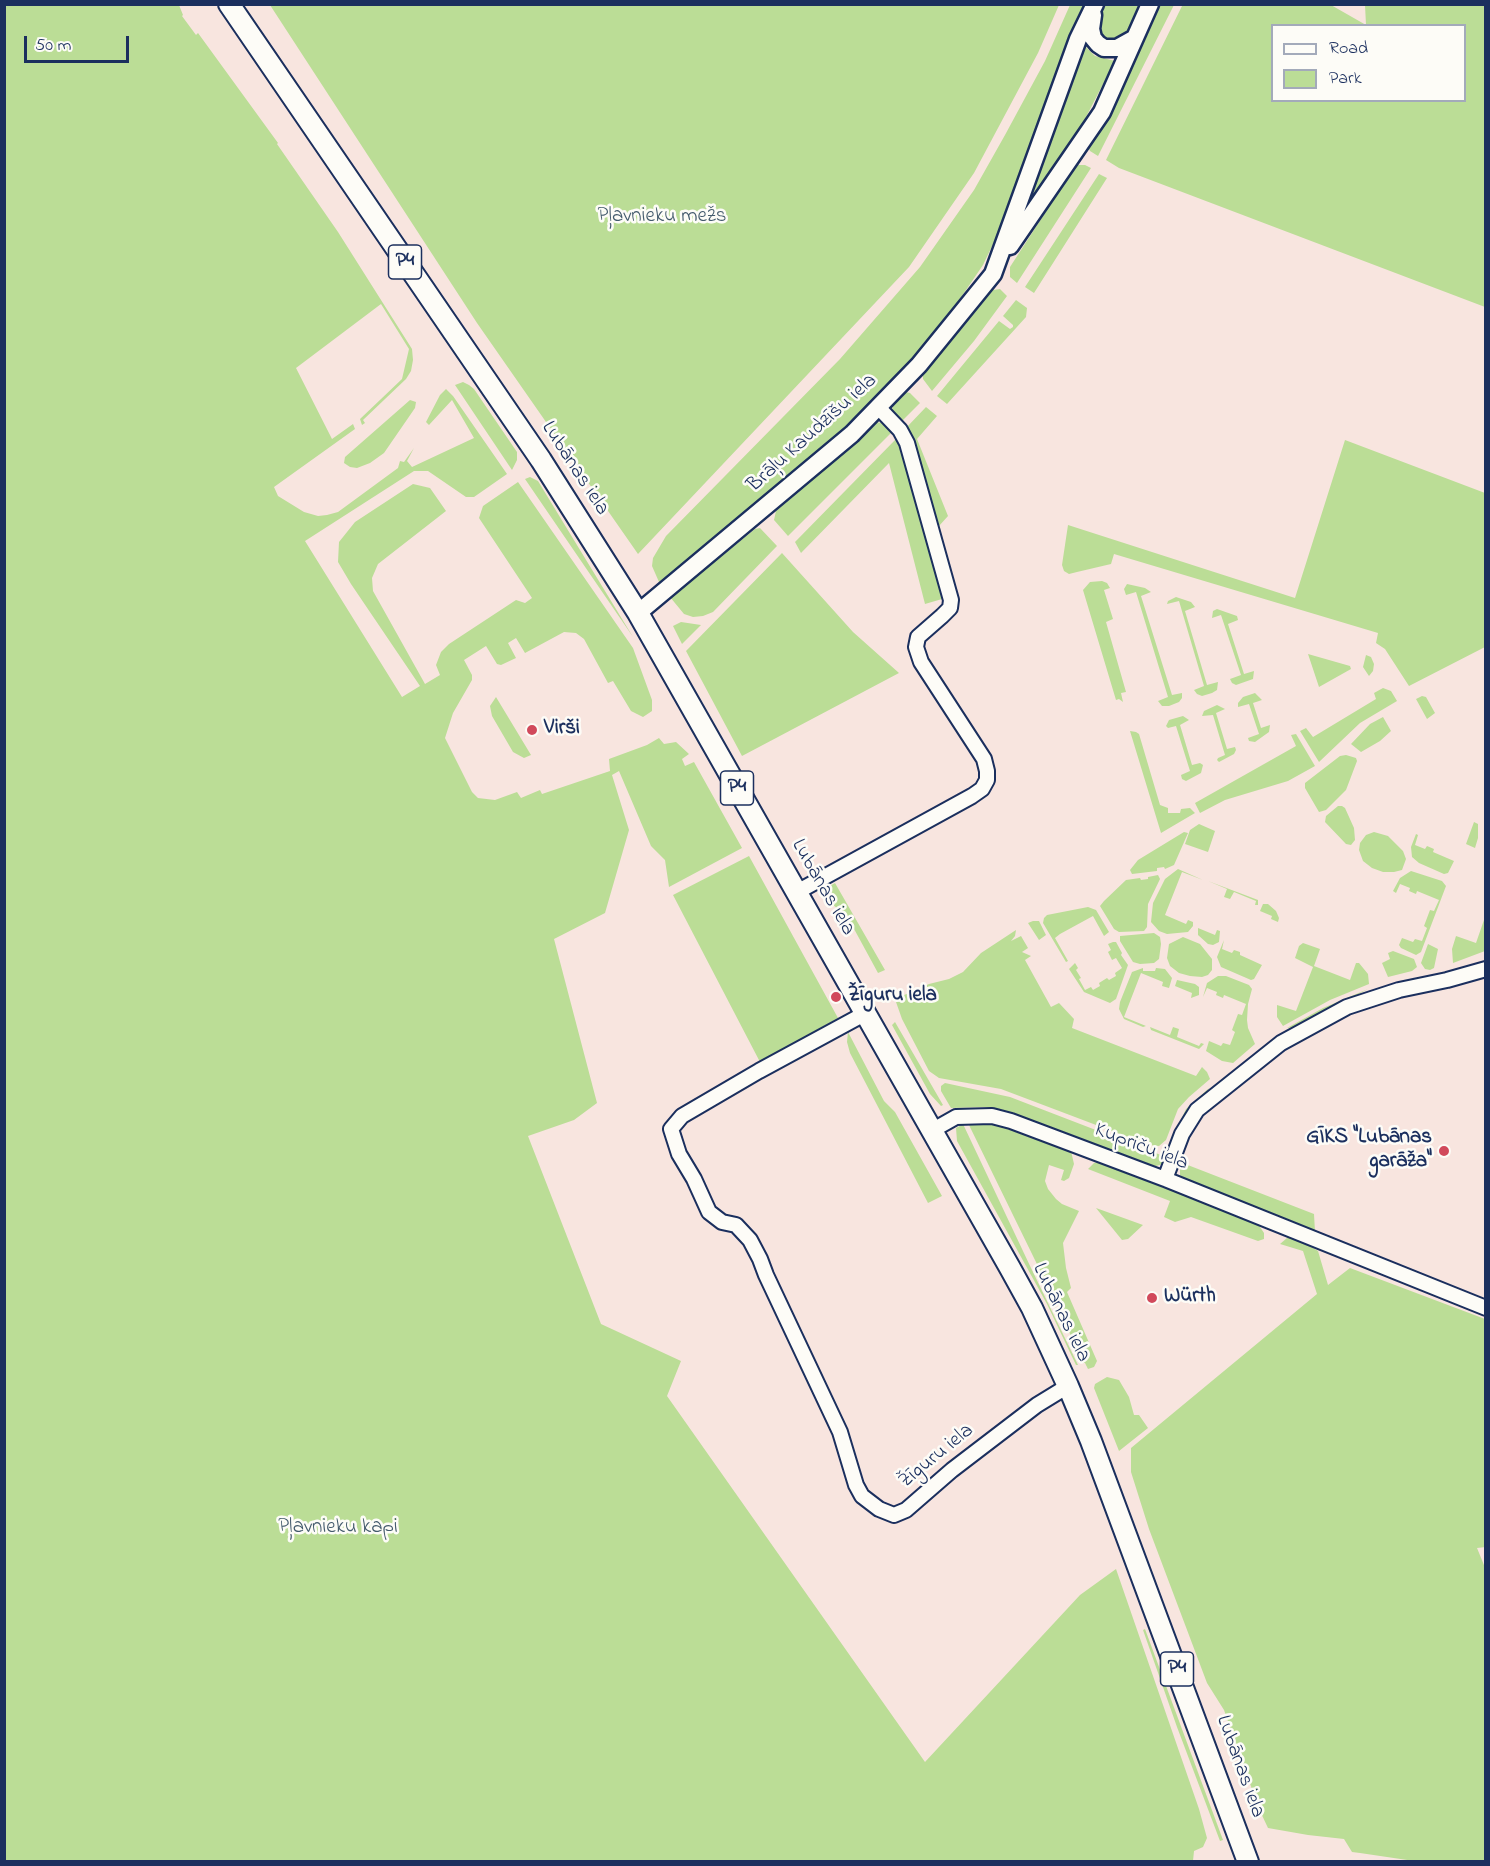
<!DOCTYPE html>
<meta charset="utf-8">
<style>
body{margin:0}
#map{position:relative;width:1490px;height:1866px;overflow:hidden;background:#f8e5df;font-family:"Indie Flower",sans-serif}
canvas{display:block}
.frame{position:absolute;inset:0;border:6px solid #1b2f5e;pointer-events:none}
.legend{position:absolute;left:1271px;top:24px;width:195px;height:78px;box-sizing:border-box;background:#fdfcf7;border:2px solid #a3aaba;margin:0;padding:8px 10px;list-style:none;font-size:18px;color:#1b2f5e}
.legend li{display:flex;align-items:center;gap:12px;height:30px}
.legend b{width:30px;border:2px solid #a3aaba}
.scale{position:absolute;left:24px;top:36px;width:105px;height:27px;box-sizing:border-box;border:3px solid #1b2f5e;border-top:0;padding-left:8px;font-size:18px;line-height:21px;white-space:nowrap;color:#1b2f5e;-webkit-text-stroke:4px #fdfcf7;paint-order:stroke}
</style>
<div id="map">
<canvas width="1490" height="1866"></canvas>
<div class="frame"></div>
<ul class="legend">
<li><b style="height:8px;background:#fdfcf7"></b>Road</li>
<li><b style="height:16px;background:#bbdd96"></b>Park</li>
</ul>
<div class="scale">50 m</div>
</div>
<script>
const c = document.querySelector('canvas').getContext('2d');
c.lineJoin = 'round';
function fill(path, color) {
  c.fillStyle = color;
  c.fill(path, 'evenodd');
}
function shape(rows) {
  const path = new Path2D();
  for (const r of rows) {
    path.moveTo(r[0], r[1]);
    for (let i = 2; i < r.length; i += 2) path.lineTo(r[i], r[i + 1]);
  }
  return path;
}
function trace(path, color, width, dash) {
  c.strokeStyle = color;
  c.lineWidth = width;
  c.lineCap = dash ? 'butt' : 'round';
  c.setLineDash(dash || []);
  c.stroke(path);
}
function drawText(font, color, halo, rows, align = 'center') {
  c.font = font + ' "Indie Flower",sans-serif';
  c.lineWidth = 5;
  c.setLineDash([]);
  c.textBaseline = 'middle';
  c.strokeStyle = halo;
  c.fillStyle = color;
  for (const [text, x, y, turn = 0] of rows) {
    c.save();
    c.translate(x, y);
    c.rotate((+turn || 0) * Math.PI / 180);
    c.textAlign = isNaN(turn) ? turn : align;
    if (halo) c.strokeText(text, 0, 0);
    c.fillText(text, 0, 0);
    c.restore();
  }
}
const green = shape([
 [5,4,179,5,183,15,182,16,196,35,198,33,278,143,277,144,338,232,412,349,413,360,411,371,406,379,363,420,365,423,362,425,360,419,402,379,409,349,381,304,296,368,332,439,353,424,355,429,274,487,278,496,304,512,318,516,327,515,338,512,398,468,400,461,404,462,414,448,407,461,412,467,474,438,452,400,429,425,426,422,440,395,446,389,453,396,507,474,474,497,466,497,428,471,414,471,305,541,402,697,420,686,351,584,338,562,339,542,355,522,413,484,430,488,446,511,378,564,372,578,373,591,425,684,440,675,436,665,441,652,449,644,516,600,525,603,532,598,479,518,483,506,518,482,633,648,652,700,652,711,643,717,631,711,613,681,608,683,584,639,576,633,564,632,525,653,516,638,508,643,516,658,501,665,497,664,486,646,464,660,472,675,472,680,453,713,445,738,472,792,478,798,495,800,517,792,521,798,540,790,542,794,610,771,609,759,647,745,659,738,664,744,676,742,689,754,682,759,685,766,694,762,742,848,669,887,665,860,651,846,619,771,612,775,629,830,605,913,554,939,597,1103,574,1120,528,1136,601,1324,681,1361,667,1396,925,1762,1080,1595,1116,1569,1199,1809,1207,1838,1203,1847,1194,1851,1193,1861,5,1861],
 [1183,4,1331,5,1366,25,1365,5,1485,5,1485,307,1119,168,1106,160],
 [1272,26,1464,26,1464,100,1272,100],
 [270,5,1059,5,1038,53,974,173,909,267,638,554,477,323],
 [1070,5,1087,5,1014,200,983,265,951,312,905,368,849,424,755,506,663,581,659,582,652,566,653,558,666,536,840,359,920,267,974,190,1005,135,1045,61],
 [1105,5,1139,5,1126,35,1112,41,1103,39,1097,30],
 [1159,5,1174,5,1098,156,1090,151,1087,145,1107,113],
 [1083,44,1095,56,1115,61,1073,142,1017,232],
 [1076,165,1085,165,1091,168,1017,283,1010,277,1010,267],
 [1099,174,1107,178,1034,293,1025,287],
 [1000,289,1007,296,974,341,932,391,923,379,923,374,993,290],
 [1016,300,1027,308,1026,317,947,404,937,396,999,321,1010,329,1013,327,1013,325,1003,316],
 [463,382,469,385,474,389,517,452,517,460,512,470,455,385],
 [906,392,910,393,920,403,901,422,892,410,893,404],
 [410,400,416,402,415,408,384,453,370,463,357,468,350,467,344,463,345,457],
 [926,407,937,416,917,439,948,516,939,526,914,441,906,428],
 [876,422,882,423,892,432,788,536,774,520,776,511],
 [897,438,906,456,942,599,925,604,889,463,801,553,795,542],
 [1345,440,1485,493,1485,647,1409,686,1385,649,1376,643,1378,633,1114,554,1111,564,1077,572,1069,574,1064,571,1062,565,1068,525,1295,598],
 [530,477,538,481,633,637,525,479],
 [760,528,777,546,713,612,703,616,693,617,684,614,670,597,755,529],
 [782,553,853,632,899,673,742,756,686,651],
 [1102,581,1107,583,1110,588,1104,590,1113,619,1106,622,1126,692,1121,693,1123,702,1119,699,1116,700,1083,590,1090,582],
 [1127,584,1145,588,1151,592,1141,596,1172,695,1182,693,1182,698,1179,702,1169,706,1162,706,1158,701,1168,697,1136,592,1126,595,1124,589],
 [1176,597,1191,602,1195,607,1185,611,1207,685,1218,682,1217,690,1212,693,1202,696,1197,694,1194,690,1204,686,1179,601,1167,604,1168,601],
 [1217,609,1237,616,1238,620,1228,624,1244,674,1254,671,1253,679,1236,685,1232,683,1230,679,1241,675,1221,615,1212,618,1213,611],
 [681,622,701,625,682,644,673,626],
 [1308,654,1350,666,1351,669,1319,687],
 [1366,655,1371,657,1374,664,1373,671,1369,676,1363,667],
 [1383,688,1391,691,1397,701,1360,723,1319,762,1300,731,1306,728,1313,737,1376,699,1374,693],
 [1255,693,1262,700,1253,703,1261,728,1270,725,1269,732,1255,742,1249,741,1248,738,1259,734,1249,704,1238,707,1238,703,1243,697],
 [1422,696,1426,697,1435,713,1427,719,1416,699],
 [496,697,531,755,524,758,513,752,492,716,490,706],
 [1217,705,1225,709,1216,713,1227,749,1235,747,1236,750,1234,754,1219,762,1217,760,1218,758,1225,755,1213,715,1202,716,1204,711],
 [1183,716,1189,720,1180,725,1192,765,1200,763,1203,765,1201,773,1186,781,1182,779,1181,775,1190,771,1176,726,1168,728,1166,726,1169,720],
 [1383,717,1391,731,1380,741,1361,752,1351,744,1370,724],
 [1130,731,1136,732,1139,734,1160,805,1168,808,1168,813,1180,813,1181,809,1190,808,1195,813,1161,833],
 [1296,734,1315,766,1288,781,1225,800,1200,813,1195,803,1296,746,1291,735],
 [1346,755,1356,758,1357,761,1346,790,1326,810,1319,812,1305,788,1305,783,1340,756],
 [1338,806,1342,806,1345,808,1354,828,1355,840,1351,845,1346,844,1325,822,1326,816],
 [1474,822,1478,824,1478,838,1475,848,1466,844],
 [1199,824,1215,831,1208,852,1185,844,1190,830],
 [1184,832,1188,833,1174,865,1165,869,1164,867,1157,868,1157,871,1132,874,1130,870,1138,860],
 [1374,832,1388,836,1403,851,1406,859,1402,870,1394,872,1383,872,1372,868,1363,861,1359,850,1360,843,1366,835],
 [1416,834,1418,835,1415,845,1425,849,1427,846,1434,849,1433,852,1454,861,1448,873,1444,874,1419,863,1412,857,1411,847],
 [749,856,838,1018,760,1062,673,895],
 [1178,869,1203,880,1182,872,1165,915,1186,924,1188,920,1193,922,1193,926,1188,932,1167,934,1159,931,1151,922,1153,903,1165,879],
 [1411,871,1442,881,1446,886,1421,952,1416,955,1401,948,1399,945,1402,938,1413,942,1415,939,1422,941,1427,928,1424,926,1430,910,1434,911,1439,900,1417,891,1416,894,1409,891,1410,888,1400,884,1396,893,1393,891,1400,878],
 [1158,875,1160,879,1148,904,1147,927,1144,931,1119,932,1114,929,1100,906,1104,901,1126,880,1140,878,1141,880,1148,879,1148,877],
 [1208,881,1258,900,1258,905,1255,905,1256,901,1234,892,1230,899,1224,897,1227,889],
 [835,883,885,970,878,973,847,916,823,897,821,891],
 [1263,904,1268,904,1276,911,1279,918,1278,922,1271,919,1272,916,1260,911],
 [1088,907,1096,910,1109,932,1104,936,1093,916,1060,934,1055,938,1068,961,1066,962,1043,923,1044,918,1047,915],
 [1485,917,1485,951,1453,963,1452,949,1456,936,1476,943],
 [1033,921,1039,921,1046,935,1039,940,1028,923],
 [1198,928,1215,935,1217,930,1220,931,1219,942,1213,945,1208,944,1198,935],
 [1016,930,1015,936,1011,941,1021,936,1028,948,1022,952,1031,956,1025,960,1051,1007,1059,1003,1074,1019,1072,1028,1196,1076,1202,1067,1207,1072,1210,1079,1189,1097,1178,1109,1166,1140,1159,1146,1149,1145,1001,1089,939,1078,929,1071,902,1019,896,1002,902,996,929,984,949,979,963,972,981,953],
 [1154,933,1160,937,1161,944,1159,959,1154,963,1140,964,1133,962,1120,941,1120,936],
 [1183,937,1200,944,1212,959,1212,970,1208,975,1202,977,1190,976,1179,973,1170,966,1167,958,1169,944],
 [1224,940,1222,949,1232,953,1234,950,1240,952,1240,955,1262,965,1254,979,1251,980,1221,967,1217,957],
 [1113,942,1116,942,1122,953,1121,955,1128,965,1116,999,1110,1003,1084,992,1069,969,1075,963,1078,968,1076,970,1081,978,1079,979,1085,990,1091,987,1093,990,1100,986,1099,983,1107,978,1109,980,1116,976,1115,973,1122,968,1116,958,1112,960,1108,952,1111,950,1108,944],
 [1303,943,1320,949,1314,966,1350,980,1356,963,1359,963,1368,974,1369,984,1330,1000,1283,1026,1277,1017,1277,1005,1296,1011,1313,967,1295,958,1299,946],
 [1428,944,1438,949,1434,968,1430,970,1425,969,1421,963],
 [1393,951,1414,959,1417,967,1412,971,1388,977,1382,963,1390,959,1388,953],
 [1143,968,1143,971,1155,971,1156,968,1165,969,1172,978,1169,988,1162,986,1163,982,1141,973,1124,1017,1146,1026,1143,1027,1124,1019,1119,1009,1120,1002,1132,972],
 [1218,976,1226,976,1249,985,1252,989,1248,1004,1247,1020,1248,1028,1255,1044,1233,1063,1222,1061,1206,1051,1209,1041,1221,1046,1223,1043,1230,1045,1235,1032,1232,1030,1238,1014,1242,1015,1246,1004,1224,995,1223,998,1216,995,1217,992,1207,988,1203,997,1207,983],
 [1177,980,1195,984,1199,987,1199,995,1191,998,1192,993,1175,986],
 [1368,989,1295,1027,1287,1028,1323,1008],
 [895,1022,943,1105,941,1106,930,1094,892,1025],
 [1150,1027,1170,1035,1173,1027,1179,1029,1177,1037,1199,1046,1201,1043,1204,1044,1199,1049,1151,1030],
 [848,1032,884,1101,895,1112,942,1196,928,1203,850,1053,847,1042],
 [945,1083,1010,1097,1166,1157,1163,1164,1156,1166,1146,1165,1001,1110,985,1107,951,1108,941,1091,941,1086],
 [1209,1088,1206,1093,1187,1110,1169,1153,1167,1152,1166,1151,1186,1109],
 [971,1123,1004,1124,1071,1151,1074,1164,1069,1178,1064,1181,1061,1180,1064,1170,1049,1165,1045,1181,1048,1189,1056,1199,1062,1204,1079,1211,1063,1243,1066,1268,1071,1288,1067,1292,1097,1361,1094,1367,1088,1369,1085,1363,1083,1363,1058,1307,1062,1305,1059,1299,1055,1301,969,1125],
 [963,1124,1031,1268,1078,1365,1076,1365,1047,1304,957,1141,956,1128],
 [1100,1162,1256,1221,1264,1233,1264,1239,1258,1241,1191,1217,1175,1222,1164,1217,1170,1201,1088,1169,1094,1163],
 [1180,1162,1314,1214,1315,1232,1183,1180,1180,1175],
 [1096,1208,1143,1225,1128,1239,1122,1240],
 [1295,1237,1318,1251,1328,1285,1350,1268,1485,1319,1486,1547,1477,1548,1486,1570,1485,1861,1414,1861,1360,1853,1352,1852,1344,1839,1308,1835,1268,1828,1259,1809,1224,1710,1207,1683,1149,1529,1131,1472,1131,1448,1317,1294,1303,1251,1280,1244,1287,1238],
 [1107,1377,1119,1380,1129,1397,1134,1415,1139,1415,1148,1428,1119,1451,1094,1388,1095,1384],
 [1145,1629,1223,1840,1220,1841,1177,1727,1143,1630]
]);
const minor = shape([
 [797,892,972,796,982,789,987,780,987,771,984,759,921,662,916,647,918,637,942,616,950,608,951,600,907,443,900,430,879,408],
 [866,1013,759,1071,682,1116,671,1129,679,1154,694,1179,709,1212,722,1222,736,1225,750,1240,760,1259,766,1275,840,1432,856,1485,862,1496,879,1509,894,1515,906,1510,952,1470,1037,1405,1068,1386],
 [933,1130,956,1117,992,1116,1011,1121,1165,1179,1486,1308],
 [1165,1179,1182,1134,1197,1110,1281,1043,1347,1007,1399,990,1447,980,1486,969]
]);
const tertiary = shape([
 [1093,15,1091,29,1093,38,1098,44,1104,48,1117,48,1135,38],
 [1010,246,1102,112,1150,4],
 [638,613,852,434,919,365,993,274,1078,39,1095,4]
]);
const primary = shape([
 [229,4,541,460,638,613,1010,1268,1032,1308,1068,1386,1091,1441,1248,1862]
]);
const markers = [
 [532,730,6,"#d1495b"],
 [836,997,6,"#d1495b"],
 [1444,1151,6,"#d1495b"],
 [1152,1298,6,"#d1495b"]
];
const shields = [
 [405,262,33],
 [737,788,33],
 [1177,1669,33]
];
const shieldNames = [
 ["P4",405,262],
 ["P4",737,788],
 ["P4",1177,1669]
];
const parkNames = [
 ["Pļavnieku mežs",662,218],
 ["Pļavnieku kapi",338,1529]
];
const streetNames = [
 ["Brāļu Kaudzīšu iela",813,434,-42],
 ["Lubānas iela",574,469,57],
 ["Lubānas iela",822,888,60],
 ["Kupriču iela",1141,1148,21],
 ["Lubānas iela",1060,1313,64],
 ["Žīguru iela",937,1457,-39],
 ["Lubānas iela",1239,1767,70]
];
const poiNames = [
 ["Virši",544,730],
 ["Žīguru iela",848,997],
 ["GĪKS \"Lubānas",1432,1139,"right"],
 ["garāža\"",1432,1163,"right"],
 ["Würth",1164,1298]
];
fill(green, '#bbdd96');
trace(minor, '#1b2f5e', 18);
trace(tertiary, '#1b2f5e', 21);
trace(primary, '#1b2f5e', 24);
trace(minor, '#fdfcf7', 14);
trace(tertiary, '#fdfcf7', 16);
trace(primary, '#fdfcf7', 20);
for (const [x, y, r, color] of markers) {
  const dot = new Path2D();
  dot.arc(x, y, r, 0, 2 * Math.PI);
  c.fillStyle = color;
  c.fill(dot);
  trace(dot, '#fdfcf7', 2);
}
for (const [x, y, w] of shields) {
  const box = new Path2D();
  box.roundRect(x - w / 2, y - 17, w, 34, 4.5);
  c.fillStyle = '#fdfcf7';
  c.fill(box);
  trace(box, '#1b2f5e', 1.5);
}
drawText('bold 20px', '#1b2f5e', null, shieldNames);
drawText('21px', '#435a6c', '#fdfcf7', parkNames);
drawText('21px', '#1b2f5e', '#fdfcf7', streetNames);
drawText('bold 21px', '#1b2f5e', '#fdfcf7', poiNames, 'left');
</script>
